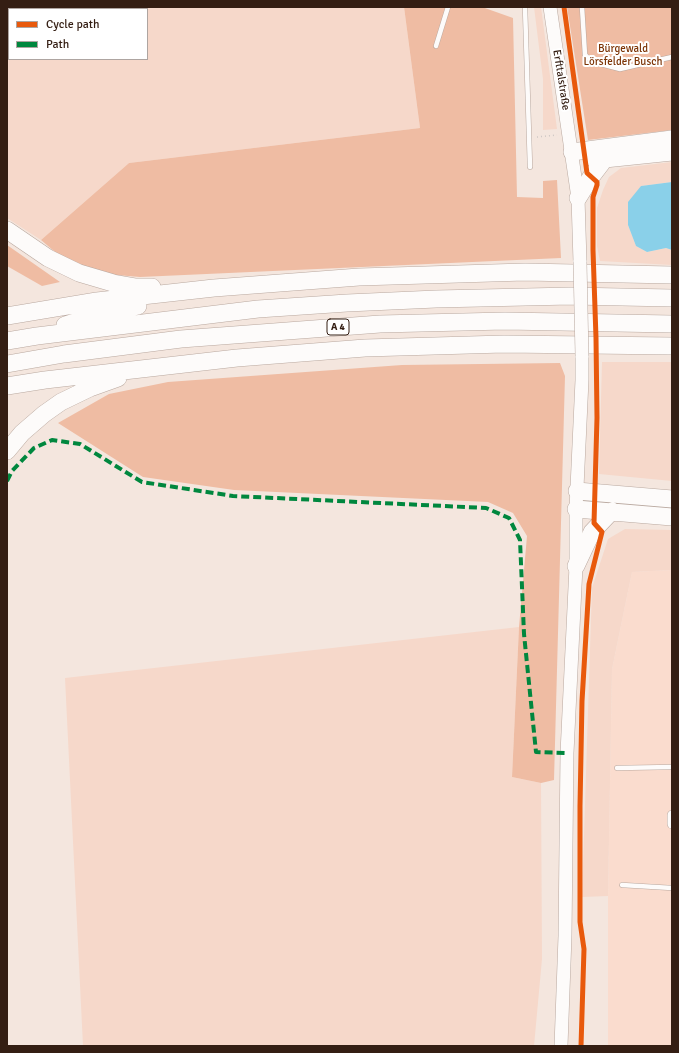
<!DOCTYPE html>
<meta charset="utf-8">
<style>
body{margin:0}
#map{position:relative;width:679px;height:1053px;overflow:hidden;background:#f4e6de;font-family:Signika,sans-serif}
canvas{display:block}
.frame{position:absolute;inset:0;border:8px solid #341e13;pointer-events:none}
.legend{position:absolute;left:8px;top:8px;width:140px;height:52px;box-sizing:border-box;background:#fff;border:1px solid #aea5a1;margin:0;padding:5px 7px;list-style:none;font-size:12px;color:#341e13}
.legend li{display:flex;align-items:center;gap:8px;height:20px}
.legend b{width:20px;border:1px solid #aea5a1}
</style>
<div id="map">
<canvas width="679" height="1053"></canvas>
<div class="frame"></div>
<ul class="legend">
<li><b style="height:5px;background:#e8590c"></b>Cycle path</li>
<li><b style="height:5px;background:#00873e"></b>Path</li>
</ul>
</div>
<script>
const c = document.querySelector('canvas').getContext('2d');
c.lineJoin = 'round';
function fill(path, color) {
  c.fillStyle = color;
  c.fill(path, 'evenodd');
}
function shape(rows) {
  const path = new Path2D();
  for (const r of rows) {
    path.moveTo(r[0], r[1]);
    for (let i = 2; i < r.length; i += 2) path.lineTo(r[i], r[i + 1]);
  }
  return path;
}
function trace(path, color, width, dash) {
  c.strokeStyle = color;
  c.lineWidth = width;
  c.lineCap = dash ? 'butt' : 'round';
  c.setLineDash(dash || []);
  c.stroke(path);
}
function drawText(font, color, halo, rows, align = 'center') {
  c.font = font + ' Signika,sans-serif';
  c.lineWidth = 4;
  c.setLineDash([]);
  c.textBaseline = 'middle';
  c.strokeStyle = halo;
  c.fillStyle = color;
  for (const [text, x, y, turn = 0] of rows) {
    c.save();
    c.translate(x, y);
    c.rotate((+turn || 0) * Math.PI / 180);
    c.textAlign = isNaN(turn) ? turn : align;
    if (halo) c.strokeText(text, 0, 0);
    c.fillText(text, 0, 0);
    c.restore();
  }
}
const built = shape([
 [672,570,672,1046,608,1046,608,896,612,669,632,572]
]);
const green = shape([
 [7,7,404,7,420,128,129,163,41,240,7,218],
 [9,9,147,9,147,59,9,59],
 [534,7,541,7,557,129,543,130,543,79],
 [672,162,672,182,641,186,628,225,636,246,647,252,666,248,672,250,672,265,600,261,597,246,597,208,603,190,609,177,621,168],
 [602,362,672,362,672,481,599,474],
 [625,529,672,530,672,570,632,572,612,669,608,896,582,897,592,588,608,539],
 [519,627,512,777,541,783,542,959,534,1046,83,1046,65,678]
]);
const forest = shape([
 [404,7,482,7,513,18,517,197,543,198,543,181,557,180,561,258,140,277,105,274,61,257,41,240,129,163,420,128],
 [567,7,672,7,672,130,588,140],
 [7,245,60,282,42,286,7,266],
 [560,363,565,376,554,780,541,783,512,777,519,627,527,536,513,513,488,502,234,490,143,477,58,423,109,394,168,382,402,365]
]);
const water = shape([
 [672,182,672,250,666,248,647,252,636,246,628,225,628,202,641,186]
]);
const path = shape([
 [537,137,557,135]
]);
const service = shape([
 [525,7,530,167],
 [582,7,585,55,593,62,620,69,672,57],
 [436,46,448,7],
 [617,768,672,767],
 [622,885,672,888]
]);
const minor = shape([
 [672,815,672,824]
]);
const secondary = shape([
 [550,7,578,198,580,262],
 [561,1046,565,936,567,753,576,566,576,509,582,380,582,356]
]);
const motorway = shape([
 [572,152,672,139],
 [595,160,672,152],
 [578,198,591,177,604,160],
 [7,230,48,258,79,273,113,283,136,287,152,287],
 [7,316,97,301,214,288,359,277,525,272,672,275],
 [65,325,87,318,138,306],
 [7,341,37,336,258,309,347,303,436,299,571,296,672,298],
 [7,364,64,354,181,339,380,324,505,321,672,324],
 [7,386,45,380,237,358,365,348,504,344,672,346],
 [7,451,22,433,44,414,61,402,90,388,118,378],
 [577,491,672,499],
 [576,509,672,517],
 [576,566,592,532,612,511]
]);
const secondaryBridge = shape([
 [580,262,582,356]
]);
const quiet = shape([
 [7,481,12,471,34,448,52,440,80,444,142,482,233,496,486,508,509,518,520,540,524,634,536,752,567,753]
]);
const cycleway = shape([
 [564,7,587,173,597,182,597,185,593,197,593,250,596,338,597,418,594,523,602,532,589,584,582,701,580,806,580,922,584,949,581,1046]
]);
const shields = [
 [338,327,22]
];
const shieldNames = [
 ["A 4",338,327]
];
const parkNames = [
 ["Bürgewald",623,49],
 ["Lörsfelder Busch",623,62]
];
const streetNames = [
 ["Erfttalstraße",561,80,81]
];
fill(built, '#fadcce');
fill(green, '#f6d8ca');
fill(forest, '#efbca3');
fill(water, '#8ad0e9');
trace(service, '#b9a89f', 5.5);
trace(minor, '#b9a89f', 10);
trace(secondary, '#b9a89f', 14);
trace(motorway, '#b9a89f', 18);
trace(path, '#cec7c4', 1.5, [1, 3]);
trace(service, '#fdfbfa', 4.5);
trace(minor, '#fdfbfa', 9);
trace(secondary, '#fdfbfa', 13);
trace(motorway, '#fdfbfa', 17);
trace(secondaryBridge, '#b9a89f', 14, []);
trace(secondaryBridge, '#fdfbfa', 13);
trace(quiet, '#00873e', 4, [8, 4]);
trace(cycleway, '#e8590c', 5);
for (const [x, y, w] of shields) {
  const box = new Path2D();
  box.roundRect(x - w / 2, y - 8, w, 16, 3);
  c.fillStyle = '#fff';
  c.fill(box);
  trace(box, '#341e13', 1);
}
drawText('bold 10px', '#341e13', null, shieldNames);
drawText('11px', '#7c3406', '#fff', parkNames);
drawText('11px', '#341e13', '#fff', streetNames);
</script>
